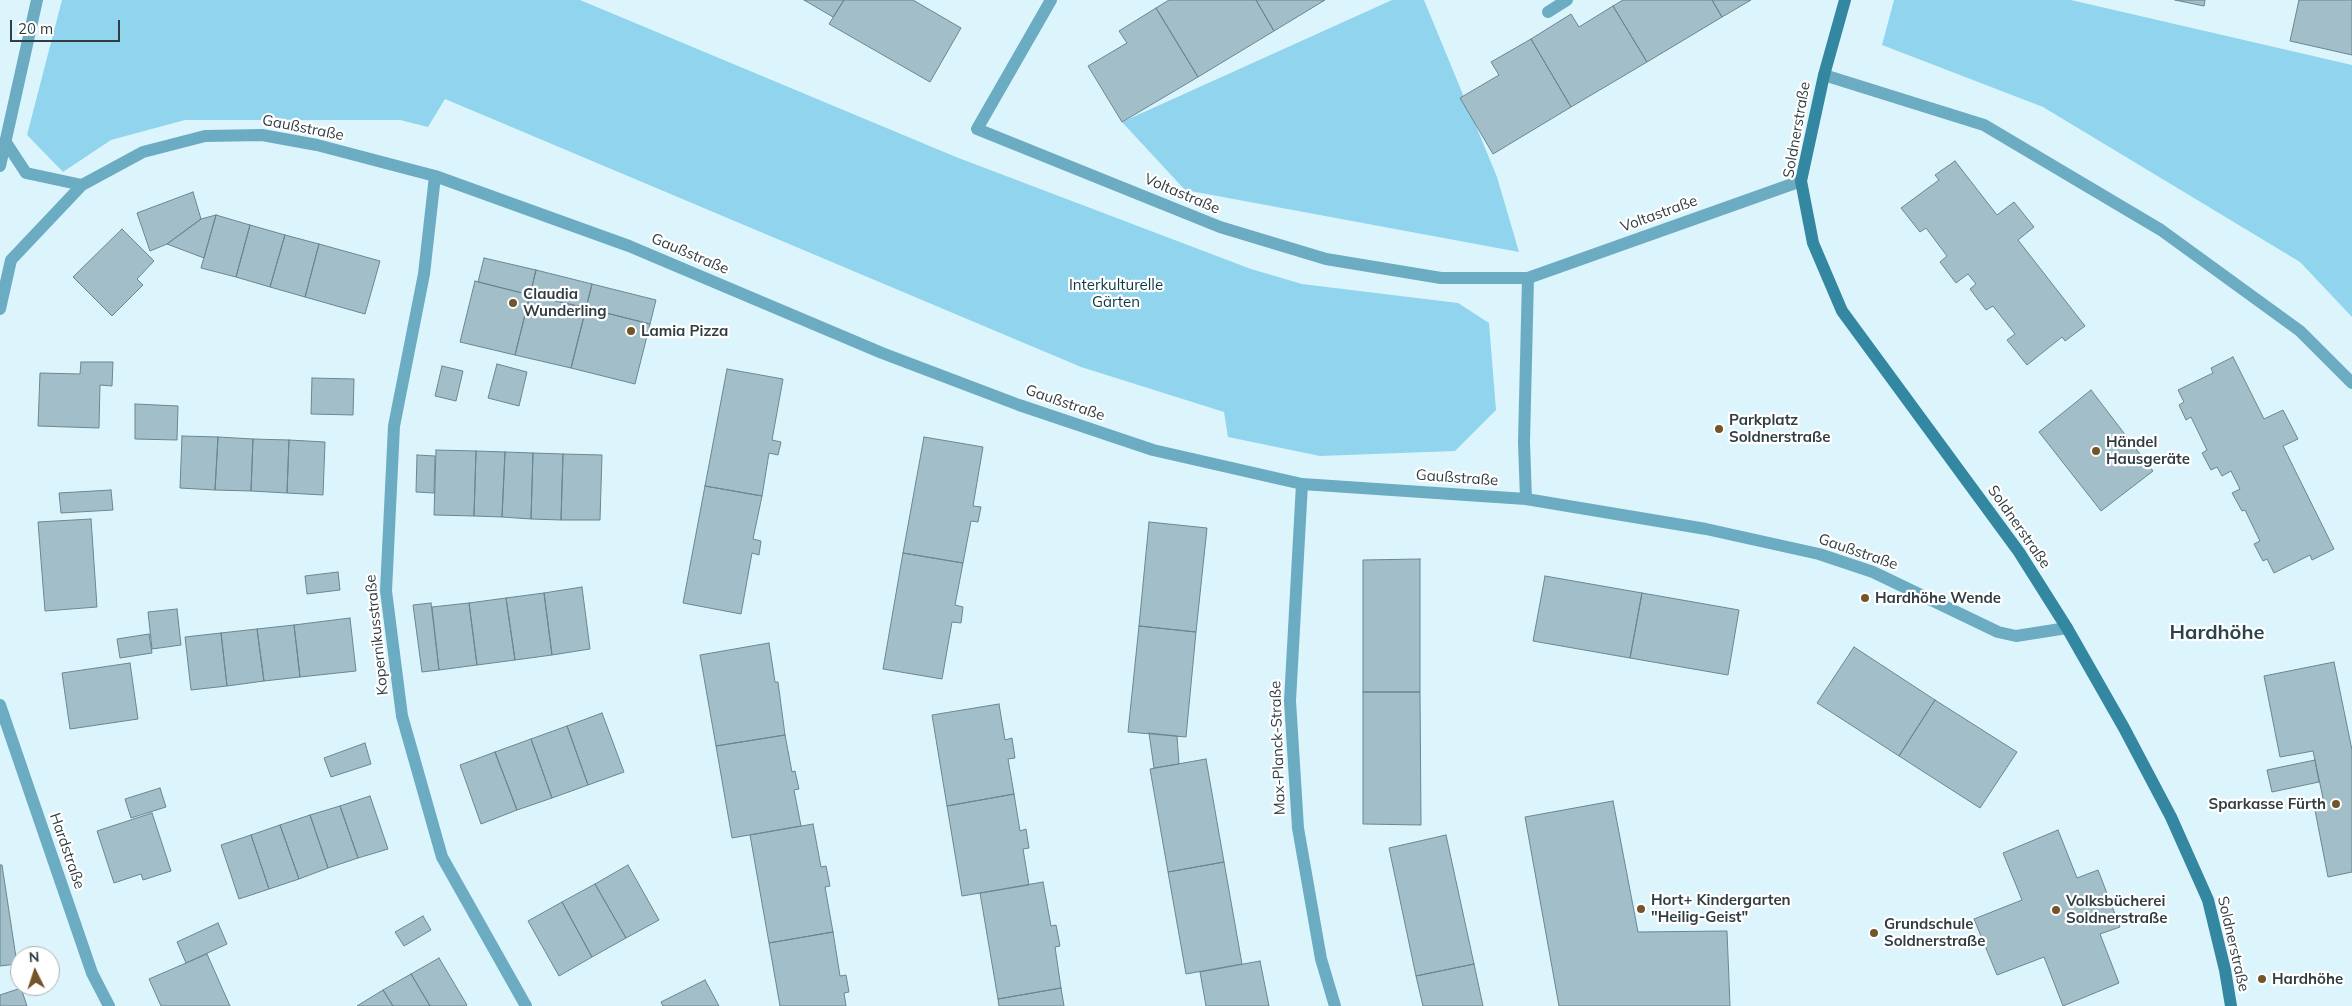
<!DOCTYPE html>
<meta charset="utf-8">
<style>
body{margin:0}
#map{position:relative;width:2352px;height:1006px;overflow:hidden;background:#dcf5fd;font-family:Mulish,sans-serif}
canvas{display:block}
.north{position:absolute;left:10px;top:946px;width:50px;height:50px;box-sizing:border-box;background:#fff;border:1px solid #adb1b3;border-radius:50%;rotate:356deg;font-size:14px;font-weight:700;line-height:20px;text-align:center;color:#313d42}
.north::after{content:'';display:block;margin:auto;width:18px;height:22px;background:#74542a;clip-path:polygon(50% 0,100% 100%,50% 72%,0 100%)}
.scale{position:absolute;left:10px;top:20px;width:110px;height:22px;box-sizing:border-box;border:2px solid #313d42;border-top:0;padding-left:6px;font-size:15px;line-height:18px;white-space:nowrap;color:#313d42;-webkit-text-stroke:4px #fff;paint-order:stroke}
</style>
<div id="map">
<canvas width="2352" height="1006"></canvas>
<div class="north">N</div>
<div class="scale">20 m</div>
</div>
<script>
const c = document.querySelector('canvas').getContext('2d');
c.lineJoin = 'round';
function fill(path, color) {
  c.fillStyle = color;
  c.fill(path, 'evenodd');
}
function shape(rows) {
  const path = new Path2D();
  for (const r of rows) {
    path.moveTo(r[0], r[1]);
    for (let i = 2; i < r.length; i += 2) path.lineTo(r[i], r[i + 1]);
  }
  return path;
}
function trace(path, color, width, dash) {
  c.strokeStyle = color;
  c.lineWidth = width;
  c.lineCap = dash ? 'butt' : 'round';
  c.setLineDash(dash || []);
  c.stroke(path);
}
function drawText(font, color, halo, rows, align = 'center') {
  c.font = font + ' Mulish,sans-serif';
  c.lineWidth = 4.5;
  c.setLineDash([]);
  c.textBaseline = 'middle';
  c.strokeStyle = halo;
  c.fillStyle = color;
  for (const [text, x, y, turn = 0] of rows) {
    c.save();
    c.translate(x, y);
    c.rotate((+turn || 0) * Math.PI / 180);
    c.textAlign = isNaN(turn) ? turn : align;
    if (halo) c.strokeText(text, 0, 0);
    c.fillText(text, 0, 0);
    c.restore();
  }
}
const green = shape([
 [62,0,580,0,956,157,1251,269,1302,284,1458,303,1489,323,1496,410,1455,451,1320,456,1228,437,1224,412,1081,367,445,99,428,127,400,120,185,120,111,140,63,172,27,135],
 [1392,0,1424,0,1497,177,1519,252,1185,190,1122,122],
 [1894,0,2071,0,2352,65,2352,317,2300,262,2043,107,1882,45]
]);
const building = shape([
 [804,0,844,0,833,17,804,0],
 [844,0,913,0,961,28,930,82,829,24,844,0],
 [1169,0,1256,0,1274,31,1198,77,1156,8,1169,0],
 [1256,0,1325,0,1274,31,1256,0],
 [1623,0,1712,0,1722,17,1647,62,1613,6,1623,0],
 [1712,0,1751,0,1722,17,1712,0],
 [2175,0,2205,0,2204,6,2175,0],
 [2299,0,2352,0,2352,55,2290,41,2299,0],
 [1613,6,1647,62,1571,107,1531,39,1571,14,1579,27,1613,6],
 [1156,8,1198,77,1122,122,1088,66,1127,43,1119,31,1156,8],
 [1531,39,1571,107,1493,154,1460,98,1499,75,1491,62,1531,39],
 [1955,161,1997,215,2014,202,2034,227,2018,240,2085,326,2065,341,2062,337,2027,365,2007,340,2015,334,1993,306,1986,310,1970,289,1976,284,1968,274,1956,283,1940,262,1947,256,1926,228,1920,232,1901,208,1939,180,1935,175,1955,161],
 [193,192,201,219,167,244,150,251,137,213,193,192],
 [216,215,204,258,167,244,201,219,216,215],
 [216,215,250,225,236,277,201,268,216,215],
 [250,225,285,235,270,287,236,277,250,225],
 [122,229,154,261,137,279,143,285,112,316,73,277,122,229],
 [285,235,319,244,305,297,270,287,285,235],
 [319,244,380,261,365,314,305,297,319,244],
 [484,258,536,270,530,295,478,282,484,258],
 [536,270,592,284,586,308,530,295,536,270],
 [475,281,530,295,515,355,460,342,475,281],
 [592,284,656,300,650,324,586,308,592,284],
 [530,295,586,308,571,368,515,355,530,295],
 [586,308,650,324,635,384,571,368,586,308],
 [2233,357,2264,419,2283,410,2298,439,2283,446,2334,549,2312,560,2310,555,2274,573,2267,559,2263,561,2254,544,2260,541,2245,510,2242,511,2232,493,2240,489,2231,471,2222,476,2217,467,2211,470,2202,453,2207,450,2191,417,2186,420,2179,405,2184,402,2178,390,2213,373,2211,368,2233,357],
 [81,362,113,362,112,386,100,385,99,428,38,426,40,373,80,374,81,362],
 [497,364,527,372,519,406,488,398,497,364],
 [442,366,463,371,456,401,435,396,442,366],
 [727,369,783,379,772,440,781,442,778,455,769,453,762,496,705,486,727,369],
 [312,378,354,379,353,415,311,414,312,378],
 [2091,390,2153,471,2101,511,2039,432,2091,390],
 [135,404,178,406,177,440,135,439,135,404],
 [182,436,218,437,215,490,180,488,182,436],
 [218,437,253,439,251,491,215,490,218,437],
 [924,437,983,447,973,506,981,507,978,522,971,521,963,563,903,553,924,437],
 [253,439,289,440,287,493,251,491,253,439],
 [289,440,325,442,323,495,287,493,289,440],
 [436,450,476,451,474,516,434,515,436,450],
 [476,451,505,452,502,517,474,516,476,451],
 [505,452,533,453,531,519,502,517,505,452],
 [533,453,563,454,561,520,531,519,533,453],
 [563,454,602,455,600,520,561,520,563,454],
 [417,455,435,456,434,493,416,492,417,455],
 [705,486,762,496,753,539,761,541,759,555,752,553,741,614,683,603,705,486],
 [111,490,113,510,61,513,59,493,111,490],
 [91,519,97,607,45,611,38,522,91,519],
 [1149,522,1207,528,1196,632,1139,626,1149,522],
 [903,553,963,563,955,605,963,607,961,623,952,622,942,679,883,669,903,553],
 [1420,559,1420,692,1363,692,1363,560,1420,559],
 [338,572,340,590,307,594,305,576,338,572],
 [1545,576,1642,593,1630,658,1533,641,1545,576],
 [582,587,590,649,552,655,544,593,582,587],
 [544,593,552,655,515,660,506,598,544,593],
 [1642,593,1739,610,1728,675,1630,658,1642,593],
 [506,598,515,660,477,665,469,603,506,598],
 [431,603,439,670,422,672,413,605,431,603],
 [469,603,477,665,439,670,432,607,469,603],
 [177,609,181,645,152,649,148,612,177,609],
 [350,618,356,671,300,677,294,625,350,618],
 [294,625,300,677,264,681,257,629,294,625],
 [1139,626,1196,632,1186,737,1128,732,1139,626],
 [257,629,264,681,227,686,221,633,257,629],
 [221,633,227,686,191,690,185,637,221,633],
 [149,634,152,653,120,658,117,639,149,634],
 [769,643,775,682,778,682,785,735,716,746,700,655,769,643],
 [1854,647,1935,700,1899,756,1817,703,1854,647],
 [2334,662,2352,750,2352,872,2328,877,2313,800,2323,798,2313,751,2280,757,2264,676,2334,662],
 [130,663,138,719,70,729,62,673,130,663],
 [1363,692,1420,692,1421,825,1363,824,1363,692],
 [1935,700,2017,752,1980,808,1899,756,1935,700],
 [999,704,1005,740,1012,738,1015,758,1008,759,1014,794,947,806,932,715,999,704],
 [602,713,624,772,588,785,567,726,602,713],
 [567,726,588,785,552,798,531,739,567,726],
 [1149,733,1177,736,1179,764,1154,768,1149,733],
 [785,735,792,772,795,771,799,789,794,790,801,826,732,838,716,746,785,735],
 [531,739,552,798,517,810,495,752,531,739],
 [365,743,371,764,331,777,324,758,365,743],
 [495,752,517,810,481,824,460,765,495,752],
 [1206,759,1224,862,1168,872,1150,769,1206,759],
 [2315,760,2319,782,2272,792,2267,770,2315,760],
 [160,788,166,807,131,818,125,799,160,788],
 [1014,794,1020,831,1026,829,1029,848,1023,849,1029,885,962,896,947,806,1014,794],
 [370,796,388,849,358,858,340,806,370,796],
 [1613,801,1638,932,1727,931,1730,1006,1559,1006,1525,817,1613,801],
 [340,806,358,858,328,868,310,815,340,806],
 [152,813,171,871,143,880,141,874,114,883,97,831,152,813],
 [310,815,328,868,299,879,280,825,310,815],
 [813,824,821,867,826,866,830,886,825,887,833,932,769,943,750,835,813,824],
 [280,825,299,879,269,889,251,835,280,825],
 [2058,830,2077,878,2098,870,2120,927,2100,934,2119,983,2063,1006,2044,957,1997,975,1974,919,2022,900,2003,853,2058,830],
 [251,835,269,889,239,899,221,845,251,835],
 [1446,835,1474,964,1416,976,1389,848,1446,835],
 [1224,862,1242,964,1186,974,1168,872,1224,862],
 [0,865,2,865,17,964,0,966,0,865],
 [628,865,659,920,626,938,595,884,628,865],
 [1043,882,1051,926,1056,925,1060,946,1055,947,1061,988,998,999,980,893,1043,882],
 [595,884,626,938,592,957,562,902,595,884],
 [562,902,592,957,559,976,528,921,562,902],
 [423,916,431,930,404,946,395,932,423,916],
 [218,923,227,944,186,963,177,942,218,923],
 [833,932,840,976,846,975,849,992,844,993,846,1006,780,1006,769,943,833,932],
 [207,954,230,1006,161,1006,149,979,207,954],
 [439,958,467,1005,465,1006,430,1006,411,974,439,958],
 [1260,961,1269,1006,1206,1006,1200,972,1260,961],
 [1474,964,1483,1006,1423,1006,1416,976,1474,964],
 [411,974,430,1006,393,1006,383,990,411,974],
 [705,980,719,1006,663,1006,661,1002,705,980],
 [21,988,27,1006,0,1006,0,995,21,988],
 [1061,988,1064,1006,999,1006,998,999,1061,988],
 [383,990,393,1006,357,1006,383,990]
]);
const lane = shape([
 [1548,12,1567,0]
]);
const street = shape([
 [1051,0,977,129,1220,227,1326,259,1441,278,1528,278],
 [1824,75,1984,125,2161,230,2300,331,2352,383],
 [0,166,37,0],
 [435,176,424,274,394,426,386,591,402,716,442,857,526,1006],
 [82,185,143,152,205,136,262,135,317,145,435,176,629,246,882,353,1019,405,1153,450,1302,484,1526,499,1706,529,1819,554,1873,572,1998,632,2016,636,2067,628],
 [0,309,11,260,82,185,26,173,5,141],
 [1302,484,1290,701,1298,828,1321,959,1335,1006],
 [1526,499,1524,442,1528,278,1801,181],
 [0,705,92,973,109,1006]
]);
const secondary = shape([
 [1845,0,1824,75,1801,181,1813,243,1842,311,2019,552,2067,628,2124,728,2171,817,2208,900,2225,970,2231,1006]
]);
const markers = [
 [513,303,5,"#74542a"],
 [631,331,5,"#74542a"],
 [1719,429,5,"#74542a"],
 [2096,451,5,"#74542a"],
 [1865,598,5,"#74542a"],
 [2336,804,5,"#74542a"],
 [1641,909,5,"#74542a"],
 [2056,910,5,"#74542a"],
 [1874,933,5,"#74542a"],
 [2262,979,5,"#74542a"]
];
const streetNames = [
 ["Gaußstraße",303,128,11],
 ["Soldnerstraße",1797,130,-80],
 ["Voltastraße",1182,194,23],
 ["Voltastraße",1659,214,-20],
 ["Gaußstraße",690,254,23],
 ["Gaußstraße",1065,403,19],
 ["Gaußstraße",1457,478,4],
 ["Soldnerstraße",2019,527,55],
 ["Gaußstraße",1858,552,19],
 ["Kopernikusstraße",377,635,-96],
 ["Max-Planck-Straße",1278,748,-92],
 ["Hardstraße",67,851,71],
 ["Soldnerstraße",2233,944,77]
];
const parkNames = [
 ["Interkulturelle",1116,285],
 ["Gärten",1116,302]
];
const poiNames = [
 ["Claudia",523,294],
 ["Wunderling",523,311],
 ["Lamia Pizza",641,331],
 ["Parkplatz",1729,420],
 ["Soldnerstraße",1729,437],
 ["Händel",2106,442],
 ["Hausgeräte",2106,459],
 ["Hardhöhe Wende",1875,598],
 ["Sparkasse Fürth",2326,804,"right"],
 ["Hort+ Kindergarten",1651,900],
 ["\"Heilig-Geist\"",1651,917],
 ["Volksbücherei",2066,901],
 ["Soldnerstraße",2066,918],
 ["Grundschule",1884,924],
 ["Soldnerstraße",1884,941],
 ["Hardhöhe",2272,979]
];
const districtNames = [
 ["Hardhöhe",2217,633]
];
fill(green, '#90d5ed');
fill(building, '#a1bec9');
trace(building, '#6b8690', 1);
trace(lane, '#6cacc2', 12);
trace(street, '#6cacc2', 12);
trace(secondary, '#3387a1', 12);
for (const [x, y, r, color] of markers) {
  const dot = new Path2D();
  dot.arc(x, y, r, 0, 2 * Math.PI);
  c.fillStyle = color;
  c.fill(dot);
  trace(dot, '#fff', 2);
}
drawText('15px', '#313d42', '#fff', streetNames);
drawText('15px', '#0b3946', '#fff', parkNames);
drawText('bold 15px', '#313d42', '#fff', poiNames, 'left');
drawText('bold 20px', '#2b444d', '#fff', districtNames);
</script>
